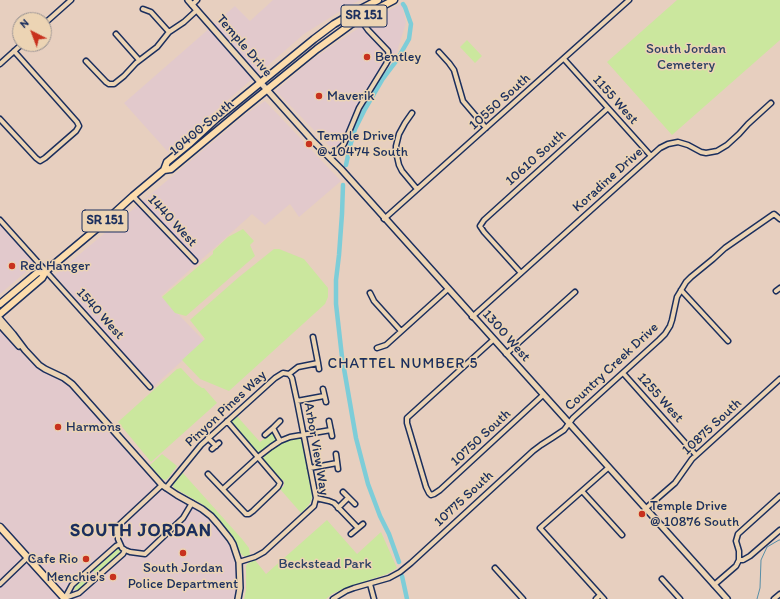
<!DOCTYPE html>
<style>
body{margin:0}
#map{position:relative;width:780px;height:599px;overflow:hidden;background:#e7cfbf;font-family:Itim,sans-serif}
canvas{display:block}
.north{position:absolute;left:12px;top:12px;width:40px;height:40px;box-sizing:border-box;background:#ecd4b4;border:1px solid #989292;border-radius:50%;rotate:318deg;font-size:11px;font-weight:700;line-height:16px;text-align:center;color:#1b2f5e}
.north::after{content:'';display:block;margin:auto;width:14px;height:18px;background:#c8321e;clip-path:polygon(50% 0,100% 100%,50% 72%,0 100%)}
</style>
<div id="map">
<canvas width="780" height="599"></canvas>
<div class="north">N</div>
</div>
<script>
const c = document.querySelector('canvas').getContext('2d');
c.lineJoin = 'round';
function fill(path, color) {
  c.fillStyle = color;
  c.fill(path, 'evenodd');
}
function shape(rows) {
  const path = new Path2D();
  for (const r of rows) {
    path.moveTo(r[0], r[1]);
    for (let i = 2; i < r.length; i += 2) path.lineTo(r[i], r[i + 1]);
  }
  return path;
}
function trace(path, color, width, dash) {
  c.strokeStyle = color;
  c.lineWidth = width;
  c.lineCap = dash ? 'butt' : 'round';
  c.setLineDash(dash || []);
  c.stroke(path);
}
function drawText(font, color, halo, rows, align = 'center') {
  c.font = font + ' Itim,sans-serif';
  c.lineWidth = 3;
  c.setLineDash([]);
  c.textBaseline = 'middle';
  c.strokeStyle = halo;
  c.fillStyle = color;
  for (const [text, x, y, turn = 0] of rows) {
    c.save();
    c.translate(x, y);
    c.rotate((+turn || 0) * Math.PI / 180);
    c.textAlign = isNaN(turn) ? turn : align;
    if (halo) c.strokeText(text, 0, 0);
    c.fillText(text, 0, 0);
    c.restore();
  }
}
const built = shape([
 [273,0,361,0,350,5,304,34,168,152,124,103,235,6,250,21],
 [402,3,406,23,396,55,369,93,342,159,276,91,310,61,360,27],
 [265,101,341,181,299,217,290,204,265,225,252,214,161,296,204,341,153,387,55,275,246,114],
 [0,225,35,264,0,294],
 [0,328,28,360,63,381,84,401,147,474,165,492,193,506,215,525,231,548,236,569,235,596,232,599,0,599]
]);
const green = shape([
 [677,0,780,0,780,40,672,135,607,62],
 [467,40,482,56,475,63,460,47],
 [243,229,254,241,250,245,255,256,186,316,175,313,162,297,213,254,213,251,228,237],
 [274,249,279,249,304,259,328,288,328,297,325,304,229,391,200,379,182,360,205,339,190,320,239,277],
 [181,368,195,383,202,388,204,388,217,403,151,462,118,422,177,369],
 [236,415,260,442,272,433,274,434,275,437,275,441,261,451,258,452,254,450,231,423,232,419],
 [297,438,299,438,302,441,312,496,311,501,308,506,301,513,280,489,284,486,284,481,280,478,263,459,264,456,266,453,278,444],
 [162,454,177,466,169,477,166,480,162,479,150,465],
 [182,472,242,539,249,548,250,555,245,557,241,554,231,534,211,511,202,504,174,488,173,486,174,482],
 [327,520,357,554,381,532,397,568,387,574,345,588,332,594,326,599,244,599,246,590,246,566,248,563,255,560,266,574],
 [118,547,121,548,122,550,120,554,99,573,96,574,94,572,93,569,94,567],
 [88,575,91,577,90,581,82,588,77,590,74,590,77,583,86,576]
]);
const stream = shape([
 [757,599,760,588,761,560,767,547,779,540,780,540]
]);
const canal = shape([
 [346,165,350,146,355,129,365,109,382,80,397,60,409,39,411,24,405,7,403,4],
 [343,185,342,214,339,255,336,280,336,304,342,357,356,438,368,484,380,516,389,534,399,562],
 [402,576,407,599]
]);
const minor = shape([
 [192,5,197,0],
 [143,9,151,12,169,32],
 [44,24,71,0],
 [116,34,139,60],
 [439,52,449,63,454,70,463,101,486,128],
 [564,59,651,156],
 [86,61,106,82,109,84,114,84,124,76,136,63,157,47,169,32,184,22,197,10],
 [0,64,22,44],
 [412,113,405,123,399,134,396,146,396,152,399,165,402,171,417,189],
 [0,119,36,158,40,161,45,158,76,131,79,126,77,122,14,51],
 [330,158,344,144,359,108,386,64,389,58,388,51,368,30,360,19],
 [133,196,195,261],
 [384,219,629,0],
 [0,220,150,387],
 [521,273,484,232,480,226,484,220,608,108],
 [681,290,728,341],
 [776,291,780,288],
 [370,293,374,301,401,331],
 [472,317,660,148,668,144,678,142,688,145,701,152,706,153,717,151,727,145,739,134,748,124,771,103],
 [493,340,407,418,407,423,426,487,429,493,431,495,434,494,440,490,543,395],
 [377,348,386,345,448,289],
 [506,354,575,292],
 [318,363,319,369],
 [623,373,696,455],
 [289,374,298,367,318,363,313,337],
 [323,389,326,402],
 [297,401,324,396],
 [329,421,332,436],
 [273,428,280,441],
 [265,435,273,428,280,421],
 [208,438,216,446],
 [212,449,219,443],
 [336,454,338,469],
 [310,468,337,463],
 [208,474,246,514,249,514,253,511,278,487,280,483,227,421],
 [162,485,118,526,118,539,122,548,125,550,130,552,145,554,183,518,192,503],
 [166,488,201,445,275,378,283,373,289,374],
 [223,489,258,457,271,447,280,441,290,437,331,430],
 [582,491,622,535],
 [343,492,355,504],
 [316,498,329,501,334,503,358,528],
 [338,508,348,498],
 [645,509,675,483,692,459,780,379],
 [351,534,363,524],
 [120,544,116,546,72,585,65,598,79,593,123,554,125,550],
 [739,560,743,560,750,556,780,530],
 [239,562,255,557,264,552,314,506,316,498,297,401,292,378,289,374],
 [495,568,523,599],
 [662,579,680,599],
 [0,584,28,557],
 [370,584,374,599],
 [714,585,736,566,739,560,739,551,736,541,738,534,780,496],
 [333,599,346,591,354,588,389,578,400,572,411,563,533,451,541,445,552,438,564,430,573,418,659,340,665,334,670,326,672,320,677,297,686,282,691,277,713,259,725,248,774,214,780,219],
 [596,599,600,595],
 [604,599,540,528,608,468],
 [774,599,780,594]
]);
const tertiary = shape([
 [188,0,260,82,312,140,341,169,727,599],
 [0,319,13,334,25,350,39,365,45,369,64,378,72,384,162,485,177,495,202,509,211,516,218,524,230,539,233,544,239,562,240,588,238,599],
 [0,325,19,346]
]);
const primary = shape([
 [164,170,167,162,189,144,216,119,314,39,334,24,355,12,378,0],
 [0,304,37,273,42,271,46,271,101,225,133,196,164,170,171,169,243,109,317,49,350,25,371,12,394,0],
 [0,314,42,278,46,271],
 [0,527,65,599]
]);
const markers = [
 [367,57,4,"#c8321e"],
 [319,96,4,"#c8321e"],
 [309,144,4,"#c8321e"],
 [12,266,4,"#c8321e"],
 [58,427,4,"#c8321e"],
 [642,514,4,"#c8321e"],
 [183,553,4,"#c8321e"],
 [86,559,4,"#c8321e"],
 [113,577,4,"#c8321e"]
];
const shields = [
 [364,16,46],
 [105,221,46]
];
const shieldNames = [
 ["SR 151",364,16],
 ["SR 151",105,221]
];
const streetNames = [
 ["Temple Drive",244,46,49],
 ["1155 West",615,100,48],
 ["10550 South",500,102,-42],
 ["10400 South",202,128,-40],
 ["10610 South",536,158,-42],
 ["Koradine Drive",608,180,-42],
 ["1440 West",172,221,47],
 ["1540 West",100,314,48],
 ["1300 West",506,336,48],
 ["Country Creek Drive",612,367,-43],
 ["1255 West",660,398,48],
 ["Pinyon Pines Way",226,409,-43],
 ["10875 South",712,427,-43],
 ["10750 South",481,438,-43],
 ["Arbor View Way",316,449,80],
 ["10775 South",464,499,-43]
];
const parkNames = [
 ["South Jordan",686,49],
 ["Cemetery",686,65],
 ["Beckstead Park",325,564]
];
const poiNames = [
 ["Bentley",375,57],
 ["Maverik",327,96],
 ["Temple Drive",317,136],
 ["@ 10474 South",317,152],
 ["Red Hanger",20,266],
 ["Harmons",66,427],
 ["Temple Drive",650,506],
 ["@ 10876 South",650,522],
 ["Cafe Rio",78,559,"right"],
 ["South Jordan",183,568,"center"],
 ["Police Department",183,584,"center"],
 ["Menchie's",105,577,"right"]
];
const neighbourhoodNames = [
 ["CHATTEL NUMBER 5",403,364]
];
const districtNames = [
 ["SOUTH JORDAN",141,531]
];
fill(built, '#e2c9cc');
fill(green, '#cbe79e');
trace(stream, '#568ea7', 1);
trace(canal, '#7dcdd8', 4.5);
trace(minor, '#1b2f5e', 7);
trace(tertiary, '#1b2f5e', 8);
trace(primary, '#1b2f5e', 9);
trace(minor, '#ecd4b4', 4);
trace(tertiary, '#ecd4b4', 5);
trace(primary, '#fcdcac', 6);
for (const [x, y, r, color] of markers) {
  const dot = new Path2D();
  dot.arc(x, y, r, 0, 2 * Math.PI);
  c.fillStyle = color;
  c.fill(dot);
  trace(dot, '#ecd4b4', 1.5);
}
for (const [x, y, w] of shields) {
  const box = new Path2D();
  box.roundRect(x - w / 2, y - 11, w, 22, 3);
  c.fillStyle = '#ecd4b4';
  c.fill(box);
  trace(box, '#1b2f5e', 1);
}
drawText('bold 13px', '#1b2f5e', null, shieldNames);
drawText('14px', '#1b2f5e', '#ecd4b4', streetNames);
drawText('14px', '#2d4164', '#ecd4b4', parkNames);
drawText('14px', '#1b2f5e', '#ecd4b4', poiNames, 'left');
c.letterSpacing = '1px';
drawText('15px', '#1b2f5e', '#ecd4b4', neighbourhoodNames);
c.letterSpacing = '0px';
c.letterSpacing = '1px';
drawText('bold 18px', '#1b2f5e', '#ecd4b4', districtNames);
c.letterSpacing = '0px';
</script>
